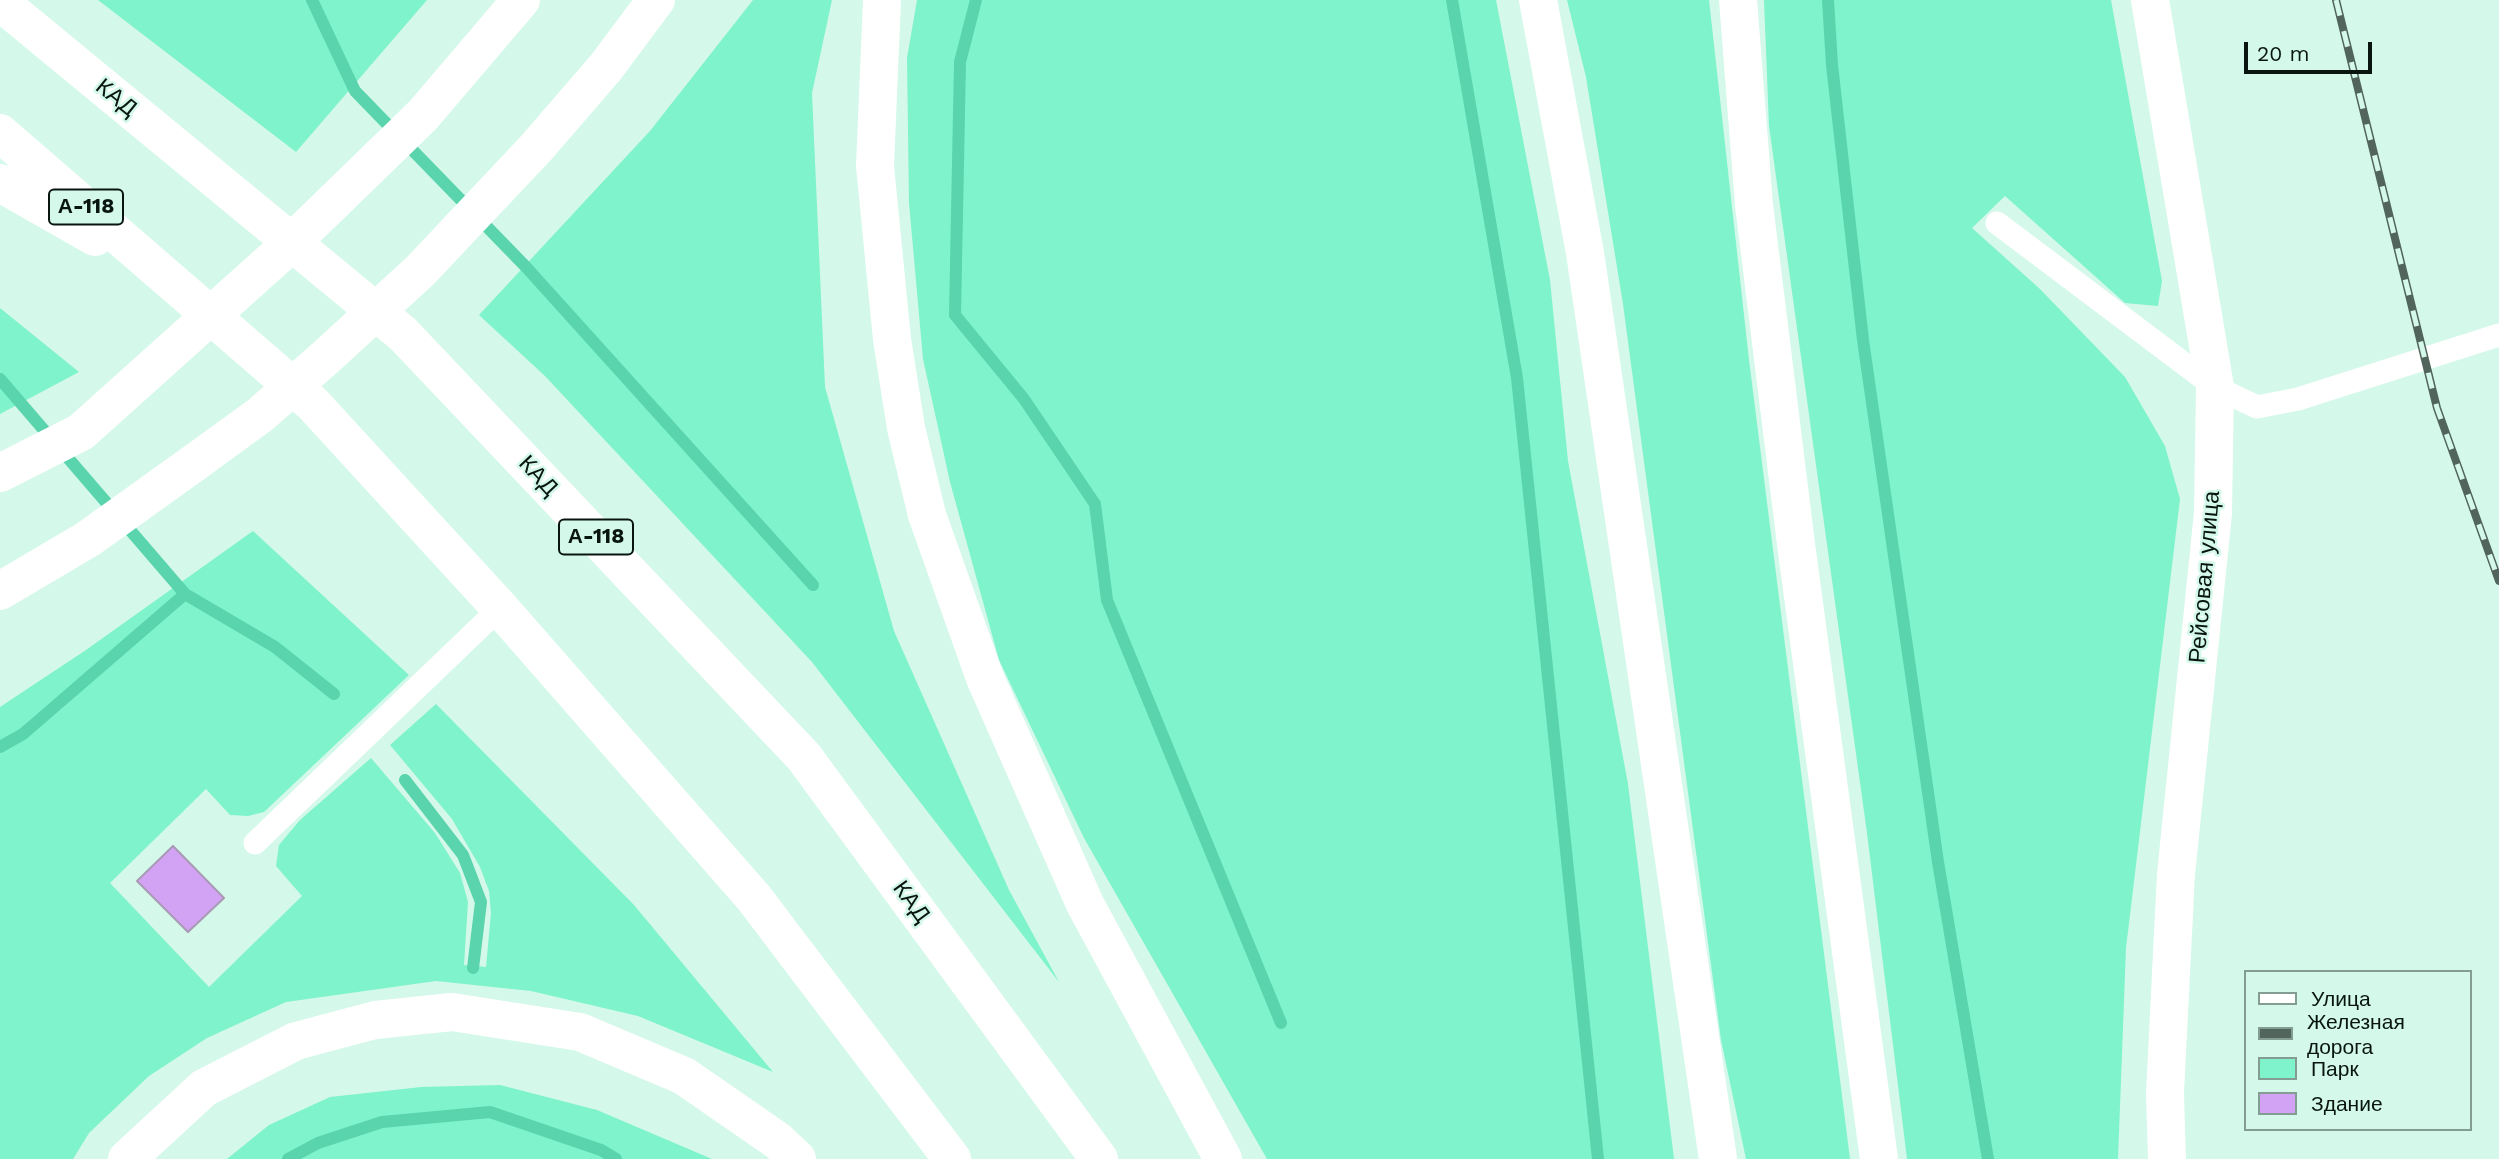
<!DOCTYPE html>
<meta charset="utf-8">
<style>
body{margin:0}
#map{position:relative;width:2499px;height:1159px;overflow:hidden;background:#d4f8e9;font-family:"Work Sans",sans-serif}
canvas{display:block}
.legend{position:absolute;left:2244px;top:970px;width:228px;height:161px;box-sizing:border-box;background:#d4f8e9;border:2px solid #839d93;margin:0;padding:9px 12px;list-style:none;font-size:21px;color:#091511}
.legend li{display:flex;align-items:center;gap:14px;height:35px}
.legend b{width:35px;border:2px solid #839d93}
.scale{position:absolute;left:2244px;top:42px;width:128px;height:32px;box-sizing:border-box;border:4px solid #091511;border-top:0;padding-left:9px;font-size:21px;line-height:24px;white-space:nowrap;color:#091511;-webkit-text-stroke:5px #d4f8e9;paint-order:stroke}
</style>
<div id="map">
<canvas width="2499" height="1159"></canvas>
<ul class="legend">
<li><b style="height:9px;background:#fff"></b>Улица</li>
<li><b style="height:9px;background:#51655d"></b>Железная дорога</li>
<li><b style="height:19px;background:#7ff3cb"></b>Парк</li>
<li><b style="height:19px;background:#d2a3f5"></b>Здание</li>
</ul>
<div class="scale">20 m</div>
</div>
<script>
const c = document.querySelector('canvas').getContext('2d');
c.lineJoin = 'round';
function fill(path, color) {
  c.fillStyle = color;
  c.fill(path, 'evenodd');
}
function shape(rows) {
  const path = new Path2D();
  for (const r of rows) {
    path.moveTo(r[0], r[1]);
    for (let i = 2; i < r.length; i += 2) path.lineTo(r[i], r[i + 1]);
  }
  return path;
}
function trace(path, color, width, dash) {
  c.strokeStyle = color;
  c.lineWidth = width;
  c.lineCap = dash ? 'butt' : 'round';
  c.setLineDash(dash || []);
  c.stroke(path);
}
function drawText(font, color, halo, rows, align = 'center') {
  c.font = font + ' "Work Sans",sans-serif';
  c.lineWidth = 5;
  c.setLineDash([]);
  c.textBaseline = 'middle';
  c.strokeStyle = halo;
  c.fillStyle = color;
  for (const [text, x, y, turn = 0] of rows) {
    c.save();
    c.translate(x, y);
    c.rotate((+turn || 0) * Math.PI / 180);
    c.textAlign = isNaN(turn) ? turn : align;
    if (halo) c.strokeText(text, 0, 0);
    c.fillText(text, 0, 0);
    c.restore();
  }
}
const green = shape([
 [98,0,427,0,296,152],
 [753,0,832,0,812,93,825,387,894,631,1009,890,1059,982,812,662,545,376,479,315,650,131],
 [917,0,1496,0,1550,280,1568,461,1628,784,1674,1159,1267,1159,1084,838,999,660,950,482,923,359,909,203,907,58],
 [1567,0,1709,0,1749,360,1850,1159,1746,1159,1721,1040,1623,304,1586,77],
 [1764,0,2111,0,2162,281,2158,306,2125,303,2005,196,1972,228,2040,289,2125,377,2165,446,2180,499,2126,948,2118,1159,1907,1159,1867,833,1769,126],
 [0,308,79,372,0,414],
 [253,531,409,675,264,812,248,816,230,815,206,789,110,883,209,987,302,896,276,866,279,845,300,820,371,758,435,833,460,873,468,902,464,965,486,967,491,913,489,891,480,867,452,819,390,745,436,704,634,905,773,1072,638,1016,531,991,436,981,286,1002,207,1038,149,1076,89,1133,73,1159,0,1159,0,707,86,650],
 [500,1085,597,1110,712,1159,227,1159,269,1125,330,1097,421,1087]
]);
const stream = shape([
 [312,0,355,91,526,267,813,585],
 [976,0,960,62,955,315,1024,399,1095,504,1107,600,1281,1023],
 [1452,0,1517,378,1598,1159],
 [1828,0,1832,65,1863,340,1938,862,1988,1159],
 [0,379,185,594,23,734,0,747],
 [185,594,275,647,334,694],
 [405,780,463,855,481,902,473,968],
 [288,1159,318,1143,382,1122,490,1112,601,1150,616,1159]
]);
const building = shape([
 [173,846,224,898,188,932,137,881,173,846]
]);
const service = shape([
 [1997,223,2215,387,2257,407,2298,399,2499,335],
 [255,843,500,608]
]);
const minor = shape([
 [2150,0,2215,387,2213,513,2176,874,2165,1093,2167,1159]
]);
const secondary = shape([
 [1538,0,1585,253,1718,1159],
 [1738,0,1754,205,1796,544,1879,1159],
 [127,1159,204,1088,296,1041,375,1020,452,1012,580,1032,684,1076,778,1141,797,1159]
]);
const motorway = shape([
 [882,0,875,166,892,339,906,428,927,515,985,678,1085,904,1223,1159],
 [0,2,403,334,804,757,1099,1159],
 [0,133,313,404,500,608,754,898,952,1159],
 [0,183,95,237],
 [0,473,81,432,286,248,423,115,521,0],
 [0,591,88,539,194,463,260,415,326,357,420,271,536,148,606,67,656,0]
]);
const rail = shape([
 [2336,0,2437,408,2499,581]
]);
const shields = [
 [86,207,74],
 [596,537,74]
];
const shieldNames = [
 ["А-118",86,207],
 ["А-118",596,537]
];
const streetNames = [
 ["КАД",116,98,39],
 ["КАД",538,476,47],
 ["Рейсовая улица",2205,577,-85],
 ["КАД",911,902,54]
];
fill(green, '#7ff3cb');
trace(stream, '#59d4ac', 12);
fill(building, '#d2a3f5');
trace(building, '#a89ab5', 2);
trace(service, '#fff', 23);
trace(minor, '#fff', 38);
trace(secondary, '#fff', 38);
trace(motorway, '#fff', 38);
trace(rail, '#51655d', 8);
trace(rail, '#d4f8e9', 5, [16]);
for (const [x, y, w] of shields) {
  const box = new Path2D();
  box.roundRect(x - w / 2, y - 17.5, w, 35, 5);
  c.fillStyle = '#d4f8e9';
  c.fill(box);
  trace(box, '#091511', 2);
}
drawText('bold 21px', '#091511', null, shieldNames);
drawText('23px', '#091511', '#d4f8e9', streetNames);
</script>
